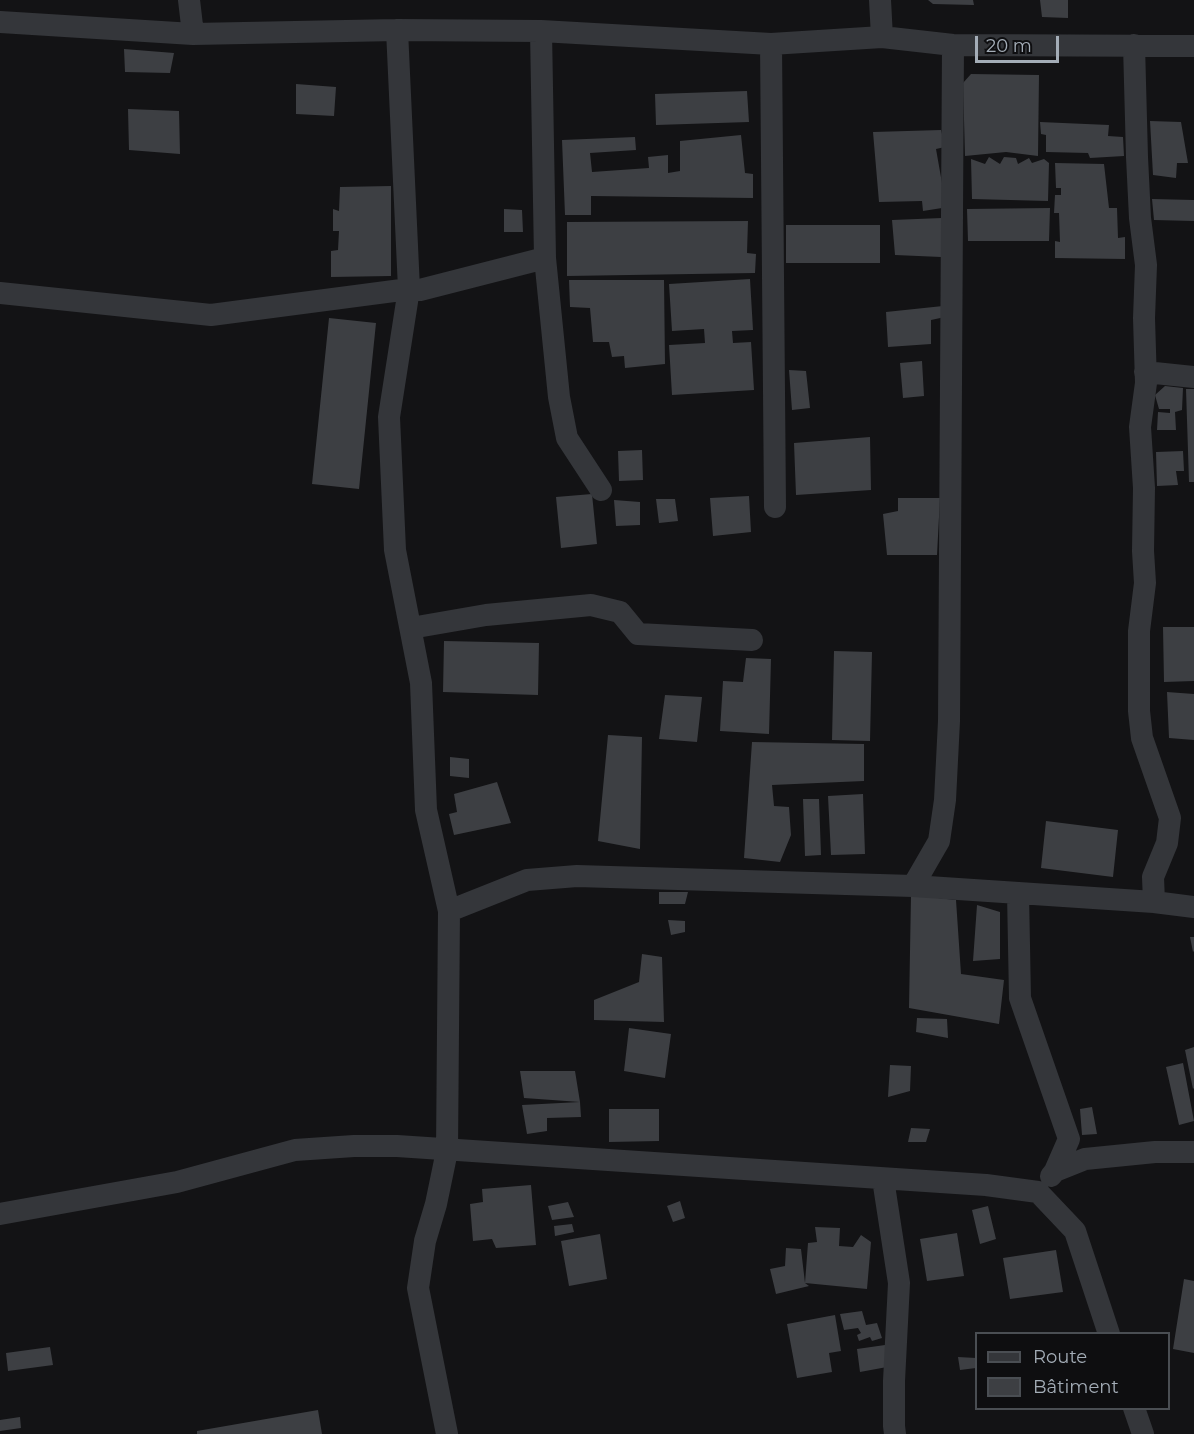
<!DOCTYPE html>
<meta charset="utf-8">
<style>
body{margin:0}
#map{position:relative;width:1194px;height:1434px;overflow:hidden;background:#131315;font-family:Montserrat,sans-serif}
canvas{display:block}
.legend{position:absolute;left:975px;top:1332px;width:195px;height:78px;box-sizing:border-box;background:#0e0e10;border:2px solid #4a4e53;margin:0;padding:8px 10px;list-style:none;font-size:18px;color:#a4adb7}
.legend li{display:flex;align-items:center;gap:12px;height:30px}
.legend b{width:30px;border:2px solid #4a4e53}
.scale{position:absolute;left:975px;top:36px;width:84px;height:27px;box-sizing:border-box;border:3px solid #a4adb7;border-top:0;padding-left:8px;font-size:18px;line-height:21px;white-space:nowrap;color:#a4adb7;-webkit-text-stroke:4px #0e0e10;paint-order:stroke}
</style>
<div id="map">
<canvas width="1194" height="1434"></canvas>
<ul class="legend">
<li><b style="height:8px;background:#34363a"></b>Route</li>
<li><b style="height:16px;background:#3d3f43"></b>Bâtiment</li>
</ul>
<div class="scale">20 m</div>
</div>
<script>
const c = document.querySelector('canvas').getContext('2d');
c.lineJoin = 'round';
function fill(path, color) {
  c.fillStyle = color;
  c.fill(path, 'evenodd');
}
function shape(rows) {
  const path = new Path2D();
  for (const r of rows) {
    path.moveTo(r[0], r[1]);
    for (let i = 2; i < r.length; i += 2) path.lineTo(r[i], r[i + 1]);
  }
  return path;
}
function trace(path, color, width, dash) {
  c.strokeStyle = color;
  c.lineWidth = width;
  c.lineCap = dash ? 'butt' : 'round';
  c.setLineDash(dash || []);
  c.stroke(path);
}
const building = shape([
 [928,0,973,0,974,5,933,4],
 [1040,0,1068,0,1068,18,1042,17],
 [124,49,174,53,170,73,125,72],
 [971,74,1039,75,1038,156,1006,152,965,156,963,83],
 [296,84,336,87,334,116,296,114],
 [747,91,749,122,656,125,655,94],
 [128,109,179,111,180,154,129,150],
 [1150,121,1181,122,1188,163,1177,163,1176,178,1153,175],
 [1040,122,1109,125,1108,136,1123,137,1124,156,1090,158,1088,153,1046,152,1046,135,1041,134],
 [941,130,945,147,936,149,942,183,942,208,923,211,922,201,879,202,873,132],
 [741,135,745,173,753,174,753,198,591,196,591,215,565,215,562,140,635,137,636,150,590,153,592,172,649,168,648,157,668,155,668,173,680,171,680,141],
 [989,157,1000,164,1004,157,1016,158,1018,164,1029,158,1032,163,1044,159,1049,163,1048,201,972,199,971,159,985,164],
 [1055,163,1104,164,1109,208,1117,208,1118,238,1125,237,1125,259,1055,258,1055,241,1060,242,1059,213,1054,213,1055,195,1061,195,1061,188,1056,188],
 [391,186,391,276,331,277,331,251,338,250,339,231,333,231,333,209,339,211,340,187],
 [1152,199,1194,200,1194,221,1154,220],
 [1050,208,1049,241,968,241,967,209],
 [504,209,522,210,523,232,504,232],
 [942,218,941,257,895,255,892,220],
 [748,221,747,253,756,254,755,273,567,276,567,222],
 [786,225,880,225,880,263,786,263],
 [750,279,753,330,732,331,733,343,751,342,754,390,672,395,669,345,705,343,704,329,672,331,669,284],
 [569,280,664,280,665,364,625,368,624,356,612,357,609,342,593,342,590,308,570,307],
 [943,306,945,317,931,320,931,344,888,347,886,312],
 [329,318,376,323,359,489,312,484],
 [922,361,924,396,903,398,900,363],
 [789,370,806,371,810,408,792,410],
 [1165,386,1183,388,1182,410,1175,412,1176,430,1157,430,1158,412,1170,413,1170,409,1159,409,1155,395],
 [1186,389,1194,389,1194,482,1189,482],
 [870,437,871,490,796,495,794,443],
 [642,450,643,480,619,481,618,451],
 [1183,451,1184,471,1176,471,1178,485,1157,486,1156,452],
 [592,494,597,544,561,548,556,497],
 [749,496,751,532,713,536,710,498],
 [898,498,940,498,937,555,887,555,883,514,898,511],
 [656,499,675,499,678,521,659,523],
 [614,500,640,502,640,525,616,526],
 [1163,627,1194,627,1194,681,1164,682],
 [444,641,539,643,538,695,443,692],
 [834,651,872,652,870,741,832,740],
 [746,658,771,659,769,734,720,731,723,681,743,682],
 [1167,692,1194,694,1194,740,1169,738],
 [665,695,702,697,697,742,659,739],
 [608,735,642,737,640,849,598,841],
 [752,742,864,744,864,781,772,785,774,806,789,807,791,835,780,862,744,858],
 [450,757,469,759,469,778,450,776],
 [497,782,511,823,454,835,449,814,457,812,454,794],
 [863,794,865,854,831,855,828,796],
 [803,799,819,799,821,855,805,856],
 [1046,821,1118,830,1113,877,1041,868],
 [659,892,688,892,685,904,659,904],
 [911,895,956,900,961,974,1004,980,999,1024,909,1008],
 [977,905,1000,912,1000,959,973,961],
 [668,920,685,921,685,932,671,935],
 [1190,937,1194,937,1194,951,1193,952],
 [642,954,662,957,664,1022,594,1020,594,1000,639,982],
 [917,1018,947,1019,948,1038,916,1032],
 [629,1028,671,1034,665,1078,624,1071],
 [1194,1047,1194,1088,1193,1089,1185,1050],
 [1183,1063,1194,1121,1179,1125,1166,1067],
 [890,1065,911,1066,910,1091,888,1097],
 [520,1071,575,1071,580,1102,581,1117,547,1118,547,1131,527,1134,522,1105,580,1102,524,1098],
 [1092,1107,1097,1134,1082,1135,1080,1109],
 [609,1109,659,1109,659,1141,609,1142],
 [911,1128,930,1129,926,1142,908,1142],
 [531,1185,536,1245,496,1248,492,1239,473,1241,470,1204,483,1202,482,1189],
 [680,1201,685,1218,673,1222,667,1206],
 [568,1202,574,1217,552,1220,548,1206],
 [988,1206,996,1239,980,1244,972,1210],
 [572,1224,574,1232,555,1236,554,1226],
 [815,1227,840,1228,839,1246,853,1247,861,1235,871,1242,867,1289,805,1283,809,1286,776,1294,770,1269,785,1266,786,1248,801,1249,805,1283,808,1243,817,1242],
 [957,1233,964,1276,927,1281,920,1239],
 [600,1234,607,1279,569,1286,561,1241],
 [1056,1250,1063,1292,1010,1299,1003,1258],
 [1184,1279,1194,1281,1194,1353,1173,1349],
 [862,1311,866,1325,877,1323,882,1338,872,1341,870,1337,859,1341,857,1335,861,1333,858,1328,844,1330,840,1314],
 [835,1315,841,1351,829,1353,832,1372,797,1378,787,1324],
 [885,1345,887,1367,860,1372,857,1349],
 [50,1347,53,1365,8,1371,6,1353],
 [958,1357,976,1358,976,1368,960,1370],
 [318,1410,322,1434,197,1434,197,1431],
 [20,1417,21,1428,0,1431,0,1420]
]);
const street = shape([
 [189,0,193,34],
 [880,0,882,37],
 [0,22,193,34,397,30,541,31,771,44,882,37,953,45,1194,46],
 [397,30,409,289,389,417,395,550,421,683,426,810,449,911,447,1151,436,1204,425,1241,418,1288,447,1434],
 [541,31,545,258,559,397,567,438,601,490],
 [771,44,775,507],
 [1134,45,1137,157,1140,218,1146,265,1144,318,1146,383,1140,427,1144,488,1143,551,1145,583,1139,631,1139,711,1142,738,1170,818,1167,843,1153,877,1154,902],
 [0,293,211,315,409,289,420,290,545,258],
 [1145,372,1194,377],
 [411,628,486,615,591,605,620,612,638,634,752,640],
 [913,886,939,841,945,800,949,721,953,45],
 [1018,893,1020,998,1069,1139,1055,1171],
 [449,911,527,880,577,876,913,886,1154,902,1194,907],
 [1051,1176,1055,1171,1085,1159,1155,1152,1194,1152],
 [883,1179,899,1283,894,1381,894,1426,895,1434],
 [0,1214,177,1182,295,1150,354,1146,397,1146,986,1185,1038,1192,1075,1231,1109,1334],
 [1134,1408,1143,1434]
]);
fill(building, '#3d3f43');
trace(street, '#34363a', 22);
</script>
